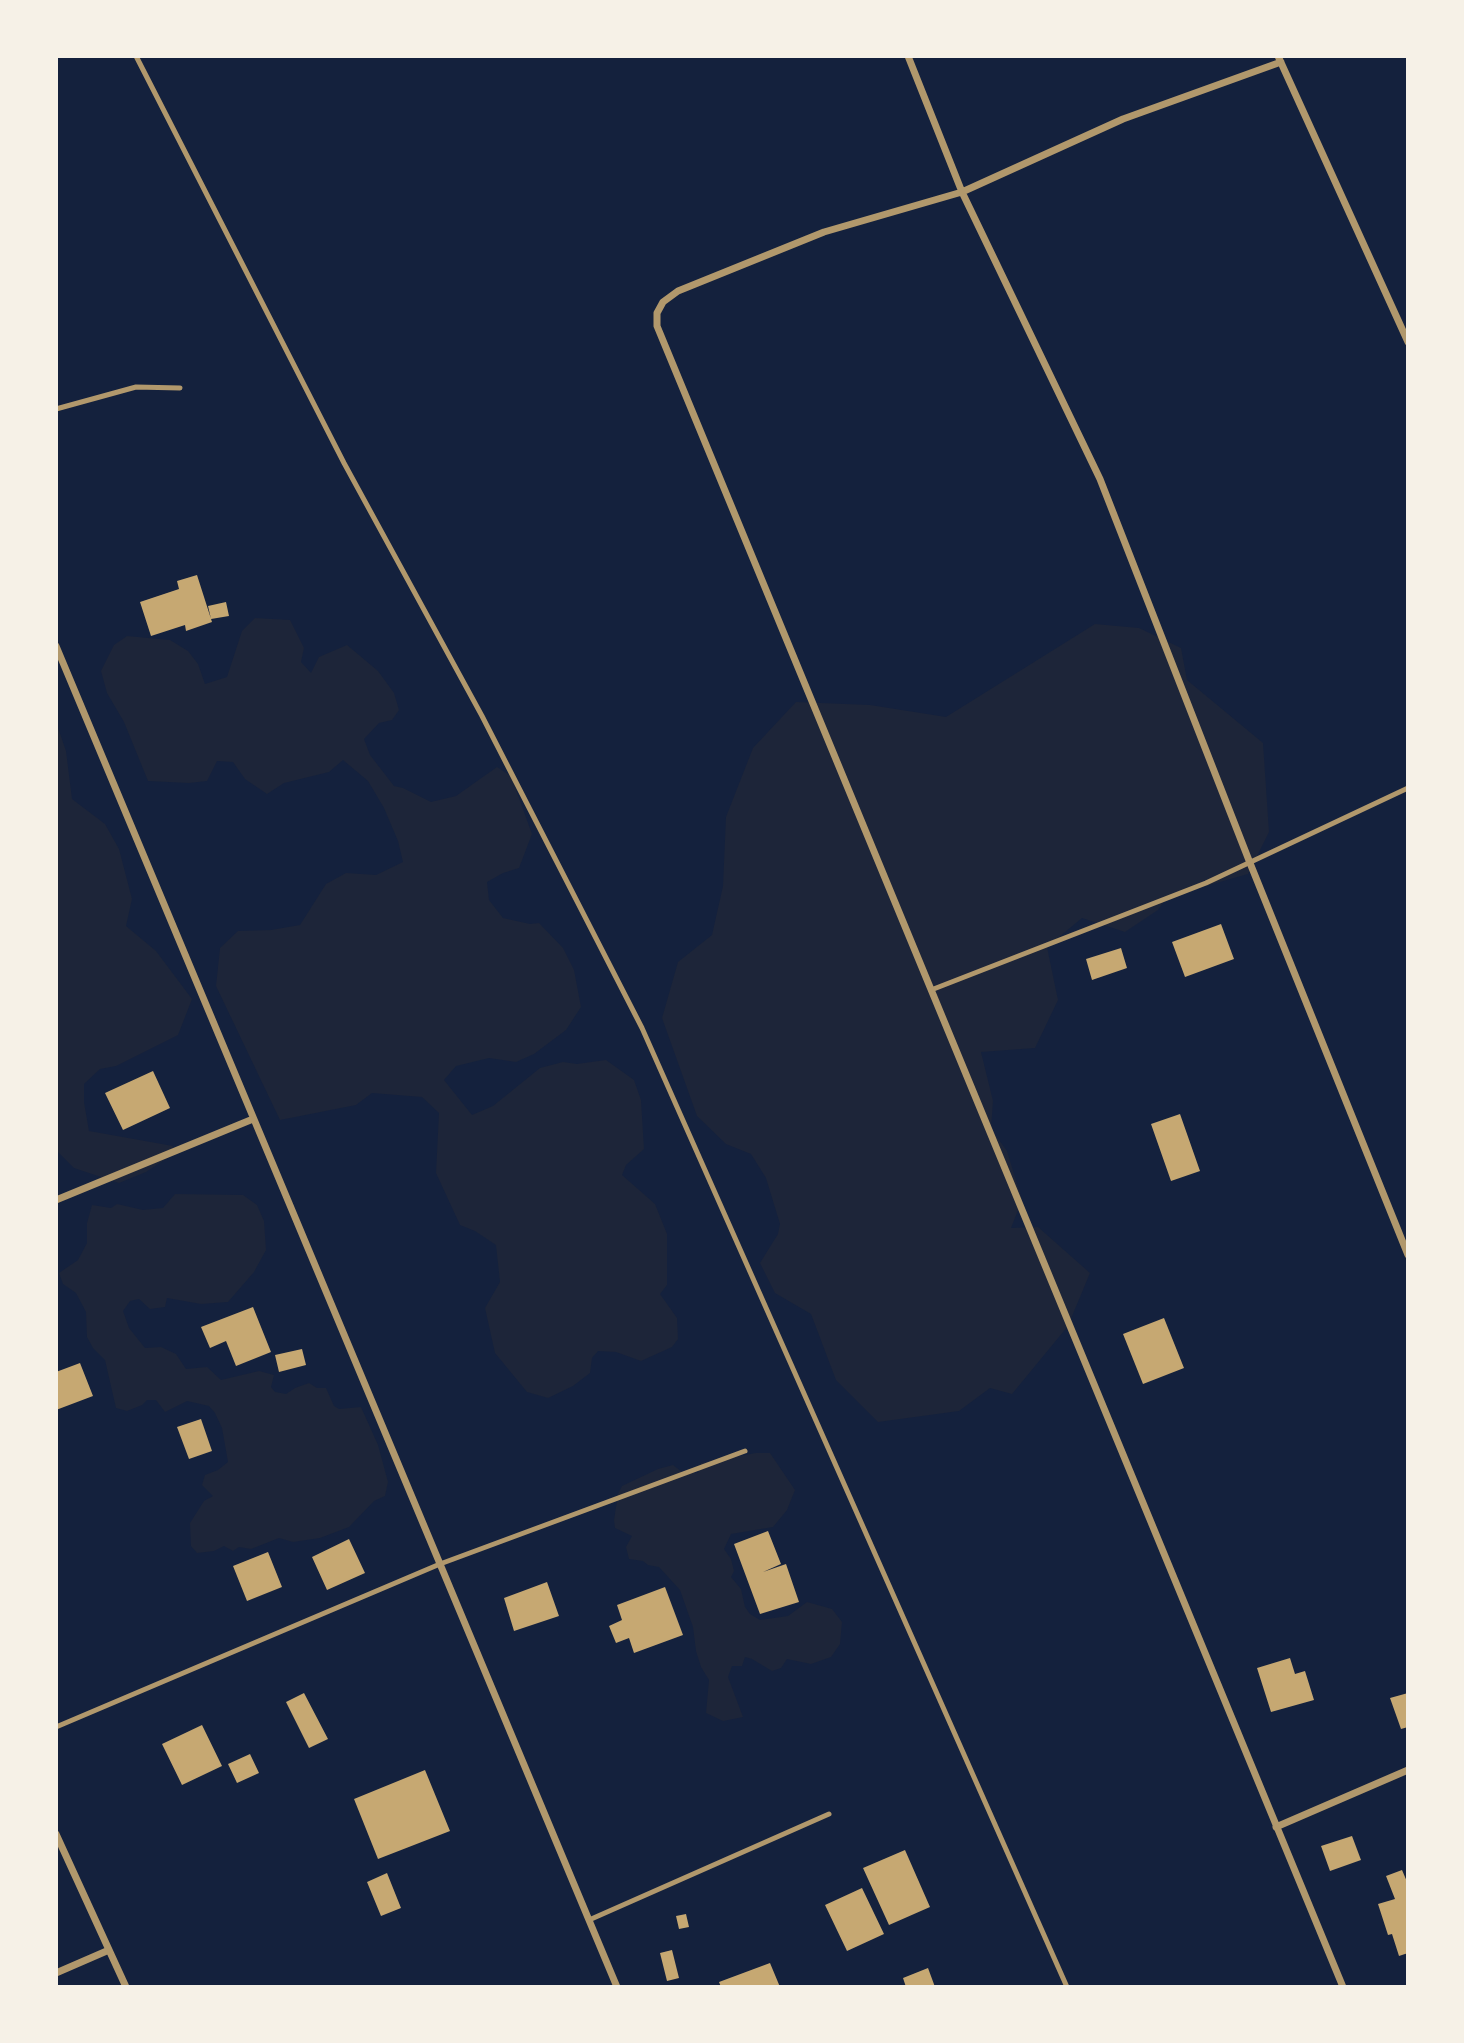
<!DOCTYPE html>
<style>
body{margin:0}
#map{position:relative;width:1464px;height:2043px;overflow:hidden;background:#14213d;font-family:"DM Sans",sans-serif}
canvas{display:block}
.frame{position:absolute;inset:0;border:58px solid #f6f1e7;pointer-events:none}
</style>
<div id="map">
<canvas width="1464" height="2043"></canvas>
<div class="frame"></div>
</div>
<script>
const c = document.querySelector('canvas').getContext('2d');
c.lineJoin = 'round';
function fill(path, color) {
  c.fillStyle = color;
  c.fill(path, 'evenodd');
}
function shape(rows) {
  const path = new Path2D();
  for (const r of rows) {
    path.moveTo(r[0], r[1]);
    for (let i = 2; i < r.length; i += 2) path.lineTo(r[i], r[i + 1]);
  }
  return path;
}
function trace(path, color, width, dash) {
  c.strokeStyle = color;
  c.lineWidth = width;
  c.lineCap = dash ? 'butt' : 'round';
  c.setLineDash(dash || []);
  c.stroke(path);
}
const green = shape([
 [255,618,290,620,304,648,301,662,311,673,319,657,347,645,378,671,394,693,399,710,392,720,379,723,364,739,370,755,394,786,403,788,431,802,456,796,497,767,511,776,532,834,519,868,503,873,487,882,489,900,503,918,530,924,539,923,563,948,574,970,581,1007,566,1030,534,1054,516,1062,489,1058,456,1066,444,1080,472,1115,493,1106,540,1068,563,1062,577,1064,606,1060,634,1080,641,1100,644,1149,626,1165,622,1175,655,1204,667,1234,667,1285,660,1294,677,1318,678,1339,672,1347,641,1361,616,1352,598,1351,592,1358,590,1373,573,1386,548,1398,527,1392,495,1353,485,1308,500,1282,496,1245,475,1231,460,1225,436,1173,439,1113,422,1097,372,1093,356,1105,280,1120,216,986,220,948,238,931,271,930,300,925,326,884,346,873,376,875,403,862,398,841,384,808,368,781,343,760,329,772,284,783,267,794,245,779,233,762,217,761,207,781,189,783,148,781,124,722,107,693,101,671,114,645,127,636,170,640,188,651,198,664,205,684,227,677,242,631],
 [1095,624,1139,628,1181,648,1187,680,1263,743,1269,832,1248,874,1167,897,1158,910,1125,932,1082,918,1047,947,1058,1000,1035,1048,981,1052,993,1101,991,1129,1007,1151,1022,1200,1011,1228,1038,1227,1090,1273,1068,1326,1012,1394,990,1388,959,1411,878,1422,836,1380,811,1314,775,1293,760,1263,778,1234,780,1224,766,1178,751,1154,726,1144,697,1116,662,1018,678,962,712,935,723,886,726,817,753,748,796,702,870,705,946,717],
 [56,722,66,751,72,799,105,824,119,849,132,899,126,926,156,951,192,999,178,1035,116,1066,100,1069,84,1084,84,1102,89,1131,173,1146,169,1157,146,1172,119,1183,74,1168,56,1150],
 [175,1194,243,1195,257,1205,264,1221,266,1250,254,1272,228,1302,201,1304,167,1298,165,1307,150,1309,139,1299,130,1301,123,1311,129,1328,145,1348,161,1347,176,1354,186,1369,207,1367,221,1380,259,1371,274,1375,271,1387,275,1392,286,1394,295,1388,309,1383,317,1388,326,1388,334,1406,339,1409,361,1407,378,1445,388,1482,385,1496,374,1501,349,1527,320,1538,293,1542,279,1538,251,1549,239,1547,233,1551,224,1546,214,1551,197,1553,191,1546,190,1523,204,1501,213,1496,202,1485,205,1475,218,1470,228,1462,222,1428,215,1413,209,1406,187,1401,165,1412,156,1400,147,1400,142,1405,127,1411,116,1408,105,1360,93,1348,87,1337,86,1312,76,1293,63,1284,59,1273,78,1260,87,1243,87,1223,92,1205,111,1208,117,1204,143,1210,163,1208],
 [756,1453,770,1453,795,1490,787,1510,773,1527,731,1534,724,1549,731,1559,734,1571,731,1577,741,1589,745,1607,750,1614,760,1620,788,1616,807,1602,832,1609,842,1622,840,1644,831,1657,811,1664,787,1659,781,1668,772,1671,752,1659,745,1657,742,1666,732,1666,728,1677,743,1717,723,1721,706,1713,709,1680,701,1667,696,1651,693,1627,680,1590,659,1567,648,1565,643,1561,629,1559,626,1547,632,1536,615,1528,614,1520,618,1494,622,1486,658,1469,673,1465,682,1472,698,1473,701,1463]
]);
const building = shape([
 [197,575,212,622,186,631,185,625,151,636,140,602,179,589,177,581],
 [226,602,229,616,211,619,208,606],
 [1221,924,1234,959,1185,977,1172,942],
 [1121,948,1127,968,1092,980,1086,959],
 [153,1071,170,1108,123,1130,105,1093],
 [1180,1114,1200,1171,1171,1181,1151,1124],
 [253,1307,271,1352,236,1366,226,1341,210,1348,201,1327],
 [1164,1318,1184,1368,1143,1384,1123,1334],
 [302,1349,306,1365,279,1372,275,1355],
 [80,1363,93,1396,56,1410,56,1372],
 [201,1419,212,1451,189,1459,177,1427],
 [768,1531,781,1564,763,1572,786,1564,799,1602,760,1614,734,1544],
 [349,1539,365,1573,327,1590,312,1557],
 [268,1552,282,1587,247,1601,233,1566],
 [547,1582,559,1616,514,1631,504,1598],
 [665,1587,683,1635,634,1653,629,1638,616,1643,609,1626,622,1620,617,1605],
 [1290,1658,1295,1674,1305,1671,1314,1700,1271,1712,1257,1668],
 [304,1693,328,1739,309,1748,286,1702],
 [1408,1693,1408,1727,1401,1729,1390,1698],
 [202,1725,222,1766,182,1785,162,1744],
 [250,1754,259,1773,237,1783,228,1764],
 [425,1770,450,1831,378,1859,354,1799],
 [1352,1836,1361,1860,1330,1871,1321,1846],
 [905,1850,930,1907,889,1925,863,1868],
 [1402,1870,1408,1884,1408,1953,1399,1956,1392,1934,1388,1935,1378,1904,1395,1899,1386,1876],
 [387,1873,401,1908,381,1916,367,1882],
 [862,1888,884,1934,847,1951,825,1905],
 [686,1914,689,1927,679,1929,676,1916],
 [672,1950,679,1978,667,1981,660,1953],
 [770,1963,780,1987,721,1987,719,1982],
 [928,1968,935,1987,906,1987,903,1978]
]);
const service = shape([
 [136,56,344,463,482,716,642,1028,1067,1987],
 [56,409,136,387,180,388],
 [931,990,1206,883,1408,788],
 [56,1727,440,1564,745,1451],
 [589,1920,829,1814]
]);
const minor = shape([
 [908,56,962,192,1123,119,1281,62],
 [1278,56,1408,342],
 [56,646,617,1987],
 [56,1200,253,1119],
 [1276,1827,1408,1770],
 [56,1834,126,1987],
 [56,1973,109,1950],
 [1343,1987,657,326,657,313,663,302,678,291,824,232,962,192,1100,479,1250,863,1408,1255]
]);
fill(green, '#1d2539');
fill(building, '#c6a872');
trace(service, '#b1986c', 5);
trace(minor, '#b1986c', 7);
</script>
